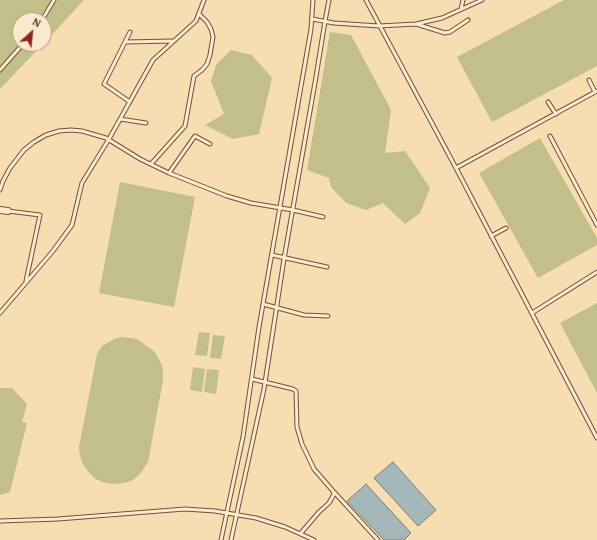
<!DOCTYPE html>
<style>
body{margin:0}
#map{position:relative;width:597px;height:540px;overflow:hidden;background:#f7ddb2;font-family:"Gentium Book Plus",serif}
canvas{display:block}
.north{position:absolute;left:12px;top:12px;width:40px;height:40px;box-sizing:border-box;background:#fae9cd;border:1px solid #b09b81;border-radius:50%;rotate:27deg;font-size:11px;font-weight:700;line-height:16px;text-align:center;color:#422510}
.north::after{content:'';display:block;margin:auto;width:14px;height:18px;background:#8f2418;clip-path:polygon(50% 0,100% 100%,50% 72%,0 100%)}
</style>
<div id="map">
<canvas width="597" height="540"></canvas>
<div class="north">N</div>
</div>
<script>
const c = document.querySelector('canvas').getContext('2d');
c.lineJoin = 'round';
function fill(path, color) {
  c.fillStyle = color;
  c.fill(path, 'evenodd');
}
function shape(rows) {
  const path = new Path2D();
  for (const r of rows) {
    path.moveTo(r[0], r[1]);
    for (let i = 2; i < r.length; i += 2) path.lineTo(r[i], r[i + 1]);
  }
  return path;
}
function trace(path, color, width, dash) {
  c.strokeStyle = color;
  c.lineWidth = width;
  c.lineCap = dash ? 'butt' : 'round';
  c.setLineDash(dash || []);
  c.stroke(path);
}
const green = shape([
 [0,0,84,0,44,43,44,20,20,20,20,44,43,44,0,89],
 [564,0,597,0,597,66,492,122,457,57],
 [330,32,351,35,391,110,385,153,405,151,430,188,420,213,405,224,383,203,366,210,346,203,331,187,329,178,307,170],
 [231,50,252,55,272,78,259,134,233,139,205,125,224,114,211,81,216,65],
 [540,138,597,238,597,245,538,278,479,173],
 [120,182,195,197,174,307,99,293],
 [597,303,597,393,560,323],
 [199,332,210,333,207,356,195,355],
 [213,335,225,336,221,359,210,358],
 [123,337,137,339,155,352,162,365,163,372,163,380,148,462,140,474,133,480,125,483,112,484,102,482,94,478,88,471,84,466,80,456,79,447,97,354,102,346,116,338],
 [193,367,205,369,202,392,190,390],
 [207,369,219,370,216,394,204,392],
 [0,388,12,388,27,404,22,422,27,423,10,492,0,495]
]);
const water = shape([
 [393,462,436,510,418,526,374,478,393,462],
 [366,484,411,533,404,540,384,540,347,501,366,484]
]);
const service = shape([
 [366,0,456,168,597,438],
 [461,9,463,0],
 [312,19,334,23,379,26,416,24,442,18,482,0],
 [42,20,54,0],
 [416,24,445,33,450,32,468,20],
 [130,32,104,84,130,102],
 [125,42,173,41],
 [0,70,23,44],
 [589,80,595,92],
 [548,102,556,114],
 [120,119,146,123],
 [550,136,597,225],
 [151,164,185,126,194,76,202,70,207,64,210,55,213,37,211,29,207,22,199,14],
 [456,168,597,91],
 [169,173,195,136,210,144],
 [0,190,3,181,10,168,24,150,34,142,46,135,59,131,71,130,82,131,106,138,140,159,169,173,227,196,251,203,293,210,323,217],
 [8,211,40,215,26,281],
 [491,236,506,228],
 [272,255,327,267],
 [263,304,304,315,328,316],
 [0,313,53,251,72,225,82,183,109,139,153,60,196,21,204,0],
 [532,313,597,272],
 [252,379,293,389,296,391,297,427,302,444,314,469,333,491,334,494,329,503,319,512,301,533],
 [334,492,378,540],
 [0,521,58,519,185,509,215,511,256,518,285,527,314,540],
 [221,540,243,437,259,327,311,29,313,0],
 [231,540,264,389,284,259,316,77,325,21,329,0]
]);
const minor = shape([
 [0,210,8,211]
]);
fill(green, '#c2bf88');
fill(water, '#a4b8b9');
trace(water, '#7d7d75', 1);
trace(service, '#6f5338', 5);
trace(minor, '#6f5338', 8);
trace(service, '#fae9cd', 3);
trace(minor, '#fae9cd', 6);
</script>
